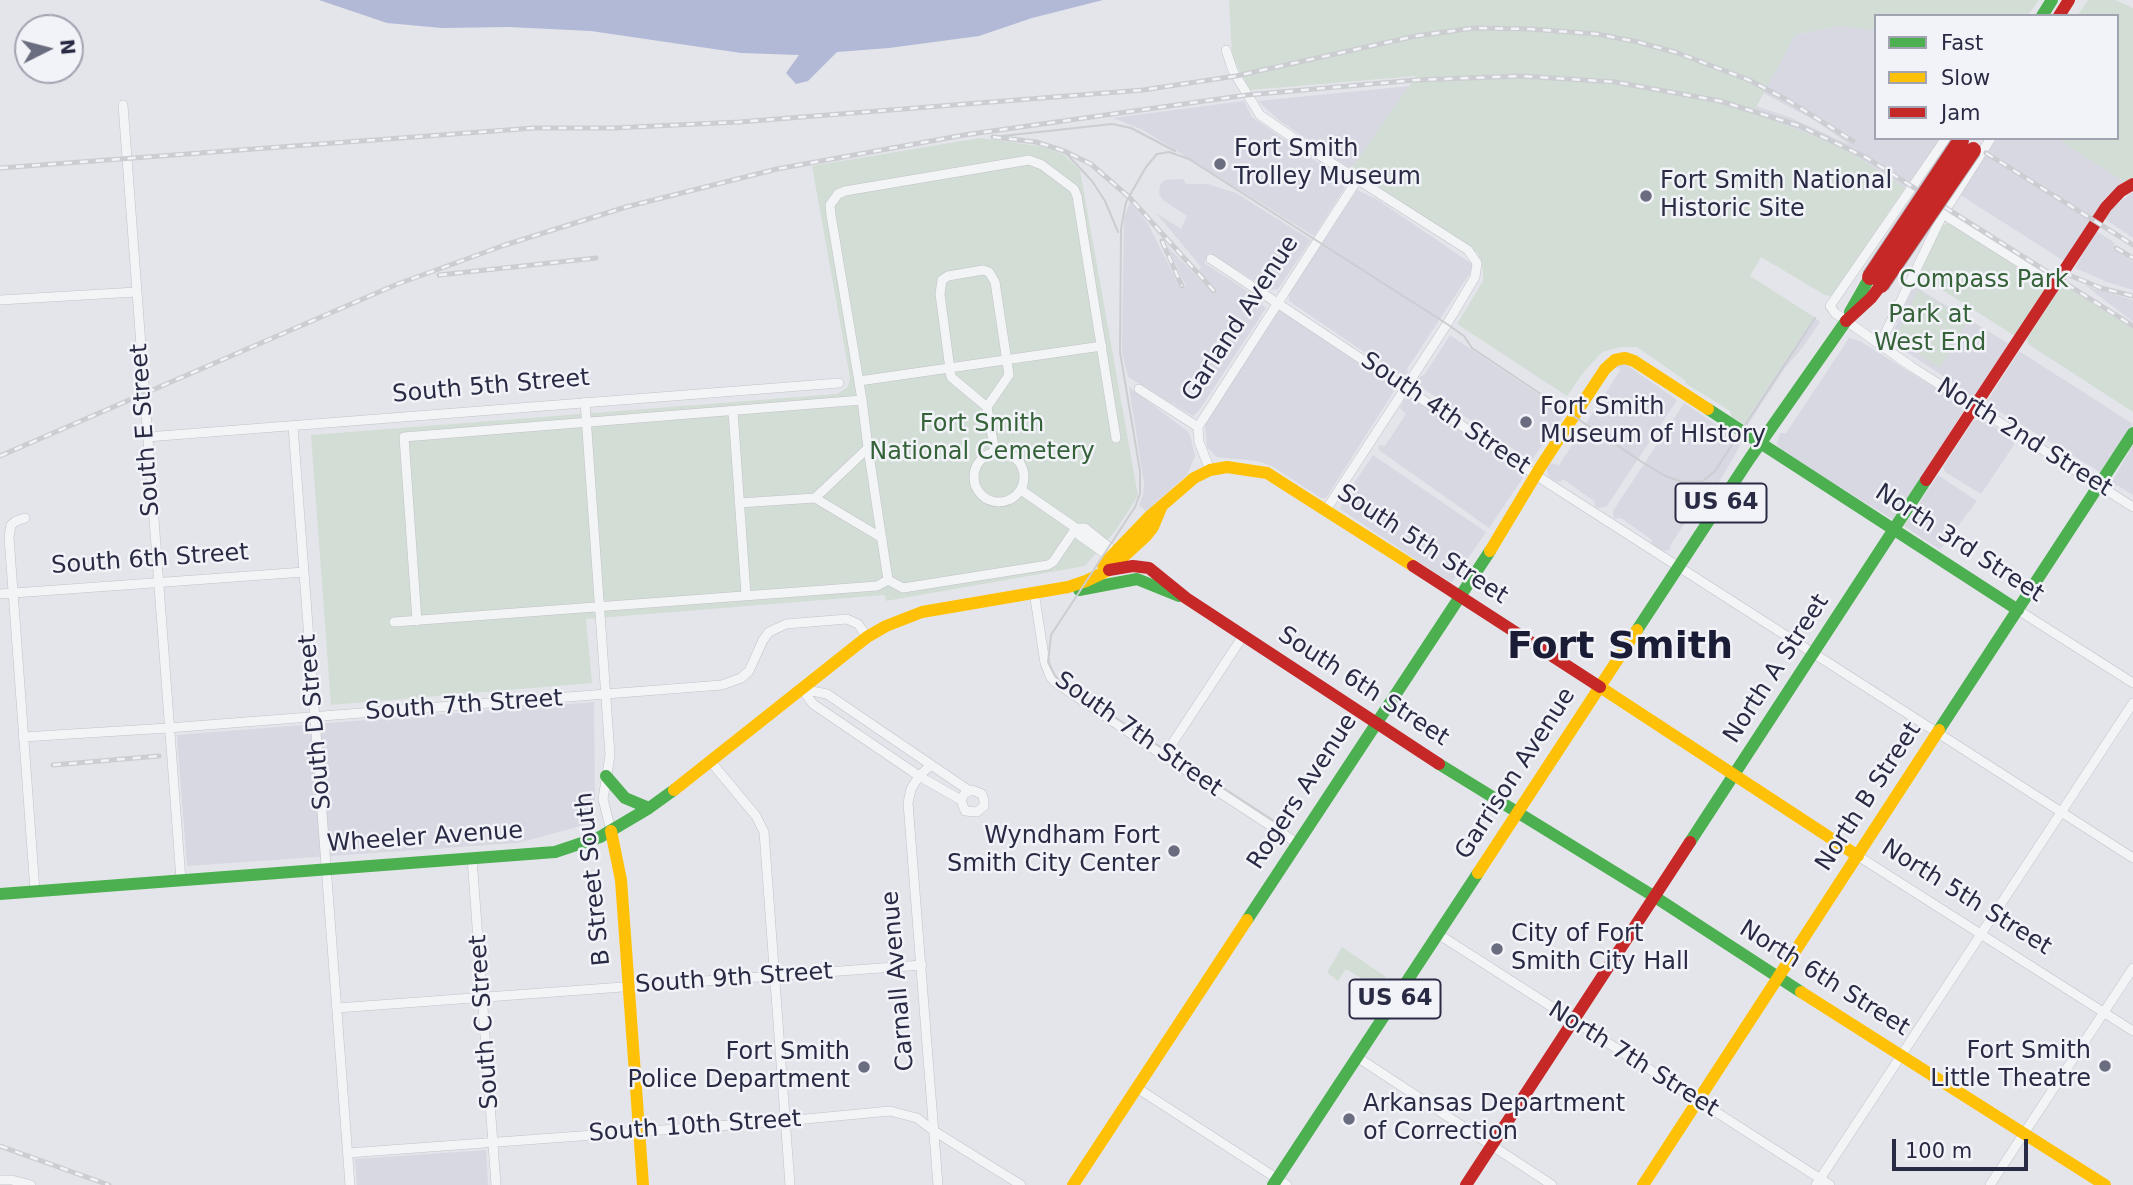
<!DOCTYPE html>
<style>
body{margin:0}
#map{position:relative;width:2133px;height:1185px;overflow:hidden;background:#e4e5ea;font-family:"DejaVu Sans",sans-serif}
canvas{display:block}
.legend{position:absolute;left:1874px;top:14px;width:245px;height:126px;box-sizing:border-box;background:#f2f3f8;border:2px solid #a2a3b0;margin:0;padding:9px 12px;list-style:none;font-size:21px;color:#292b45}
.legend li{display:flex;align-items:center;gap:14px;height:35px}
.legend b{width:35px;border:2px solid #a2a3b0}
.north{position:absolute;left:14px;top:14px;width:70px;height:70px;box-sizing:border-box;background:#f2f3f8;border:2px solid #a2a3b0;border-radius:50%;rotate:84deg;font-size:19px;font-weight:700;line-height:28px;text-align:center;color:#292b45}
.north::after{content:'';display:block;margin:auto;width:24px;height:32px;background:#6a6c7f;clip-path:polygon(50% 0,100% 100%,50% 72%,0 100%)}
.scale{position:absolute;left:1892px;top:1139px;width:136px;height:32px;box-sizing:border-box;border:4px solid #292b45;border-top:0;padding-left:9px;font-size:21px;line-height:24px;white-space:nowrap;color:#292b45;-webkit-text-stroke:5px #f2f3f8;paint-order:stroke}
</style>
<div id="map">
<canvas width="2133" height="1185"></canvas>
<ul class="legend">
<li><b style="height:9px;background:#4caf50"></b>Fast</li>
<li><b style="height:9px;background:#ffc107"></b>Slow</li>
<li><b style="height:9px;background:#c62828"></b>Jam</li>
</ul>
<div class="north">N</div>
<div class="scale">100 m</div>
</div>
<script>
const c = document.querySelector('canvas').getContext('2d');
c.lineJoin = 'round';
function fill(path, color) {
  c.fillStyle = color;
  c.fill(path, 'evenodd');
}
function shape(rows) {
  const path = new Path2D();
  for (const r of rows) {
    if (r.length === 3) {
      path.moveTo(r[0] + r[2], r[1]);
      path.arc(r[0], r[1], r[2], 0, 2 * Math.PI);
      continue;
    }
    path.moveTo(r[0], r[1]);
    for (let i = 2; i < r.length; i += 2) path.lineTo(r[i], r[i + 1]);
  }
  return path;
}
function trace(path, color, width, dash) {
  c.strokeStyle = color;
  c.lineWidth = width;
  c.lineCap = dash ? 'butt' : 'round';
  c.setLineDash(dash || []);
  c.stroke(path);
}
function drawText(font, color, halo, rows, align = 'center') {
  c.font = font + ' "DejaVu Sans",sans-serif';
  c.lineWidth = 5;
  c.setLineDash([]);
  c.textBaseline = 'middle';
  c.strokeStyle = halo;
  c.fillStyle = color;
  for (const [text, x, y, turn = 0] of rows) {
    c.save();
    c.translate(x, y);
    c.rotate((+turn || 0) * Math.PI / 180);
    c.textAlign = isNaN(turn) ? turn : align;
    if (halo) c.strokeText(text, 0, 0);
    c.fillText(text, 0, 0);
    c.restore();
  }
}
const built = shape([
 [1838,26,1876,30,1876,138,1941,138,1920,170,1905,188,1854,155,1819,138,1753,113,1743,102,1789,117,1850,145,1814,120,1752,87,1795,35],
 [1410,86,1351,169,1280,121,1258,101],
 [1244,101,1252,117,1338,176,1345,184,1344,189,1314,236,1143,130,1113,118],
 [1994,138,2057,138,2124,182,2105,198,2064,261,1959,194],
 [1183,179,1186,184,1207,184,1236,193,1311,240,1278,289,1270,290,1209,253,1204,263,1263,301,1262,305,1266,308,1200,409,1193,416,1128,377,1122,352,1124,218,1130,202,1148,224,1180,287,1186,286,1167,246,1214,294,1218,292,1198,271,1201,267,1156,213,1181,229,1187,216,1163,200,1159,194,1160,185,1165,180],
 [1357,190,1378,200,1472,264,1470,273,1407,369,1408,373,1404,375,1395,373,1289,301,1289,293],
 [2133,192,2133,238,2105,219,2115,206],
 [2096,231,2115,243,2113,249,2133,262,2133,290,2107,282,2075,268],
 [1914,286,2009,344,1972,400,1961,394,1966,391,1899,347,1891,349,1887,345],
 [2086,286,2133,300,2133,321,2132,321],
 [1281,310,1387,383,1394,391,1326,498,1321,498,1272,466,1257,461,1217,457,1207,447,1205,424,1209,414,1278,311],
 [1814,317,1820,322,1803,347,1785,368,1747,426,1744,424],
 [1450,335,1566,413,1531,461,1424,389,1420,391,1418,390,1416,385,1418,378,1425,374],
 [1849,338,1860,341,1951,398,1964,410,1894,520,1784,453,1777,444,1780,433,1786,433],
 [2019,351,2133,424,2100,472,1989,405,1988,400],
 [1624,363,1677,400,1607,506,1598,508,1595,506,1594,501,1563,479,1561,482,1555,481,1549,477,1546,468,1549,463,1559,465,1621,369,1612,367],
 [1129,387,1186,430,1190,435,1195,456,1187,475,1154,504,1148,513,1139,505,1143,495,1144,483],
 [1409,398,1414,399,1525,475,1489,528,1379,450,1378,447,1380,445,1385,446,1406,414,1400,408,1404,400],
 [1684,403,1733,436,1740,446,1711,496,1706,499,1701,499,1671,544,1670,550,1664,551,1657,548,1652,544,1652,540,1621,518,1614,519,1613,511],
 [1980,419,2013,438,2014,445,1981,494,1945,472,1943,467,1973,421],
 [2133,445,2133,495,2117,485,2115,487,2111,483],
 [1373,455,1486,532,1451,583,1340,509,1344,498],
 [1938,475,1977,501,1940,550,1904,526],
 [594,702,595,820,592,823,518,843,187,866,177,735],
 [486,1150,488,1185,357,1185,355,1159]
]);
const green = shape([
 [1229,0,2039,0,2027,16,1876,16,1876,30,1838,26,1795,35,1753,113,1819,138,1854,155,1905,188,1831,296,1825,295,1761,257,1750,276,1814,317,1744,424,1732,417,1730,411,1685,383,1686,381,1637,347,1621,347,1602,352,1583,373,1567,396,1457,324,1483,281,1483,270,1478,253,1351,169,1416,76,1250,90,1232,56],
 [2088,0,2115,0,2133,8,2133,177,2124,182,2057,138,2117,138,2117,16,2077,16],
 [980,138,1039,146,1063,154,1080,170,1138,496,1116,530,1085,566,886,601,885,595,586,619,592,683,331,705,311,435,837,394,848,387,850,378,812,166],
 [1946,224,1950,224,2045,285,2047,287,2015,336,1919,275,1942,226],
 [2062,284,2133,329,2133,412,2028,344,2027,339],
 [1918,290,1967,322,1940,368,1895,338],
 [1342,947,1386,977,1379,989,1346,969,1338,981,1327,972]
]);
const water = shape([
 [319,0,1103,0,1032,18,979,36,889,48,837,52,808,81,796,84,786,73,799,55,741,53,591,31,509,27,442,28,387,23]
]);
const street = shape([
 [1226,50,1233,71,1260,115,1302,144,1468,250,1477,263,1475,277,1447,324,1326,510],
 [123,105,181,880],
 [1946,138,1830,306,1835,313,1912,367,2133,507],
 [1938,211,2055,285],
 [1211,259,1551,485,2133,858],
 [0,300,136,292],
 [1880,344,1943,214,1991,138],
 [859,381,1102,346],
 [1139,389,1198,427],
 [585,402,610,755,603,799,611,831],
 [987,407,1009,375,995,282,989,272,983,270,948,276,942,280,940,294,951,377,987,407,995,452],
 [733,411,746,595],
 [293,426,350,1185],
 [147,437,839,383],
 [999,477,25],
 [1210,470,1199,442,1198,427,1357,180],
 [1021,490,1076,528,1079,535,1110,557],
 [815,498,868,448],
 [739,503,815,498,882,538],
 [25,518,16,521,11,525,9,537,35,891],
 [1076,528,1085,528,1115,552],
 [888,580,868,448,862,400,831,215,830,205,838,194,845,191,1029,160,1042,165,1074,189,1077,196,1116,438],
 [888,580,903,588,1048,565,1053,562,1076,528],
 [1034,592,1045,663,1050,676,1055,682,1164,756,1297,843],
 [0,594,304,572],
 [2018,610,2133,683],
 [417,621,404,437,862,400],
 [394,622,877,586,888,580],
 [802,689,813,704,919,776,961,800,965,811,977,812,984,806,984,801,982,794,972,790,965,793,961,800],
 [802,689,827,694,968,790],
 [23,737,168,728,722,685,741,678,749,671,763,640,769,632,786,624,847,619,858,624,867,637],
 [1164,756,1243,636],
 [711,762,756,816,764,832,790,1185],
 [931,765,919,776,911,789,908,803,938,1185],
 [1858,856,2133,1031],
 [472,858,496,1185],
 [1438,934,1830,1185],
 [337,1008,922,965],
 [1357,1057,1552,1185],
 [1137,1088,1287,1185],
 [348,1153,785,1121,890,1111,917,1118,934,1131,1021,1185],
 [0,1180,12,1180,31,1185],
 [1816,1185,2133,703],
 [1990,1185,2133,968]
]);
const fast = shape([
 [2042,16,2052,0],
 [1850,312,1870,277],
 [1708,409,2018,610],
 [1079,590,1137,579,1179,596],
 [1637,630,1750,458,1846,321],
 [1939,730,2133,433],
 [1439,764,1655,897,1801,992],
 [606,776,625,798,649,808],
 [1690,842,1926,480],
 [0,894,555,852,600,837,649,808,674,790],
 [1247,920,1490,551],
 [1273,1185,1478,873]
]);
const slow = shape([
 [1490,551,1541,466,1605,369,1615,360,1625,358,1634,361,1708,409],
 [1103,565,1150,516,1194,478,1210,470,1227,467,1267,473,1413,566],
 [1600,687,1858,856],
 [674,790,867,637,886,626,922,612,1068,587,1086,581,1109,570,1146,536,1153,527,1161,508],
 [611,831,621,880,643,1185],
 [1478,873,1637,630],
 [1801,992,2105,1185],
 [1073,1185,1247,920],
 [1643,1185,1939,730]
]);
const jam = shape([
 [2059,16,2069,0],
 [1846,321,1871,298,1881,285],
 [1926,480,2106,207,2121,191,2133,184],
 [1413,566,1600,687],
 [1109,570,1133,566,1149,568,1186,598,1439,764],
 [1466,1185,1690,842]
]);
const tram = shape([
 [993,137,1112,124,1131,128,1175,151],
 [1064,151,1092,181,1105,201,1118,232],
 [1288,830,1065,685,1055,676,1048,662,1051,635,1135,507,1140,494,1140,471,1120,352,1121,229,1126,202,1146,167,1157,154,1169,152,1189,159,1447,324,1464,336,1472,348,1642,462,1665,476,1683,482,1703,481,1715,471,1815,318]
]);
const rail = shape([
 [993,137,1036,142,1064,151,1091,164,1129,197,1214,291],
 [1986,153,2133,245],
 [0,168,534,128,613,128,739,122,1143,90,1236,76,1416,36,1474,28,1530,29,1597,34,1638,42,1678,53,1749,80,1789,101,1853,141],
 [1162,241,1182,286],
 [2116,248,2133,258],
 [2064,273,2101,288,2133,296],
 [439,275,596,258],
 [0,456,395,285,505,245,626,207,777,169,964,135,1247,95,1416,80,1521,76,1615,82,1720,101,1800,126,1867,158,2133,326],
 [53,765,159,756],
 [0,1146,109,1185]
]);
const jamBridge = shape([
 [1870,277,1961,140],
 [1881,285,1973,150]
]);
const markers = [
 [1220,164,7,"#6a6c7f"],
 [1646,196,7,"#6a6c7f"],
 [1526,422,7,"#6a6c7f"],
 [1174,851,7,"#6a6c7f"],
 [1497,949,7,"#6a6c7f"],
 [2105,1066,7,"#6a6c7f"],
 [864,1067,7,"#6a6c7f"],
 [1349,1119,7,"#6a6c7f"]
];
const shields = [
 [1721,503,91],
 [1395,999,91]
];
const shieldNames = [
 ["US 64",1721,503],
 ["US 64",1395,999]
];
const poiNames = [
 ["Fort Smith",1234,150],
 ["Trolley Museum",1234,178],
 ["Fort Smith National",1660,182],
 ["Historic Site",1660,210],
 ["Fort Smith",1540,408],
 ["Museum of HIstory",1540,436],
 ["Wyndham Fort",1160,837,"right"],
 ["Smith City Center",1160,865,"right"],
 ["City of Fort",1511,935],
 ["Smith City Hall",1511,963],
 ["Fort Smith",2091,1052,"right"],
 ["Little Theatre",2091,1080,"right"],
 ["Fort Smith",850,1053,"right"],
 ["Police Department",850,1081,"right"],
 ["Arkansas Department",1363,1105],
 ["of Correction",1363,1133]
];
const parkNames = [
 ["Compass Park",1984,281],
 ["Park at",1930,316],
 ["West End",1930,344],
 ["Fort Smith",982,425],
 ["National Cemetery",982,453]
];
const streetNames = [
 ["Garland Avenue",1241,319,-57],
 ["South 5th Street",491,387,-5],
 ["South 4th Street",1445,414,34],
 ["South E Street",146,430,-94],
 ["North 2nd Street",2024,438,32],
 ["North 3rd Street",1959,544,33],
 ["South 5th Street",1422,545,33],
 ["South 6th Street",150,560,-4],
 ["North A Street",1777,669,-57],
 ["South 6th Street",1363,687,33],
 ["South 7th Street",464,706,-4],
 ["South D Street",316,722,-95],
 ["South 7th Street",1138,735,35],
 ["Garrison Avenue",1516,774,-57],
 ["Rogers Avenue",1303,792,-57],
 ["North B Street",1869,797,-57],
 ["Wheeler Avenue",425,838,-4],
 ["B Street South",594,879,-96],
 ["North 5th Street",1966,898,32],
 ["South 9th Street",734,979,-4],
 ["North 6th Street",1824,979,32],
 ["Carnall Avenue",899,981,-95],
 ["South C Street",485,1022,-94],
 ["North 7th Street",1633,1060,32],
 ["South 10th Street",695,1127,-4]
];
const townNames = [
 ["Fort Smith",1620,648]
];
fill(built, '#d7d8e2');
fill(green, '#d2ddd5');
fill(water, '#b1b9d6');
trace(street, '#c1c2c8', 10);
trace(street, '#f3f4f6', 9);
trace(fast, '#4caf50', 12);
trace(slow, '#ffc107', 12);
trace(jam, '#c62828', 12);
trace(tram, '#cccdd1', 2);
trace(rail, '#cccdd1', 5);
trace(rail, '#f2f3f8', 2.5, [8]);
trace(jamBridge, '#b6b7be', 18, []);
trace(jamBridge, '#c62828', 16);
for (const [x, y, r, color] of markers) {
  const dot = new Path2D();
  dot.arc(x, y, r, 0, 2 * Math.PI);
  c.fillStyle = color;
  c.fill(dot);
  trace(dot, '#f2f3f8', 2.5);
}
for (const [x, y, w] of shields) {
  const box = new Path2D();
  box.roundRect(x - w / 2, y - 19.5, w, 39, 5);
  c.fillStyle = '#f2f3f8';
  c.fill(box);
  trace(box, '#292b45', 2);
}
drawText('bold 23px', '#292b45', null, shieldNames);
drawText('24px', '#292b45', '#f2f3f8', poiNames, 'left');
drawText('24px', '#356238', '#f2f3f8', parkNames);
drawText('24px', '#292b45', '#f2f3f8', streetNames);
drawText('bold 38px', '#1b1d36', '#f2f3f8', townNames);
</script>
